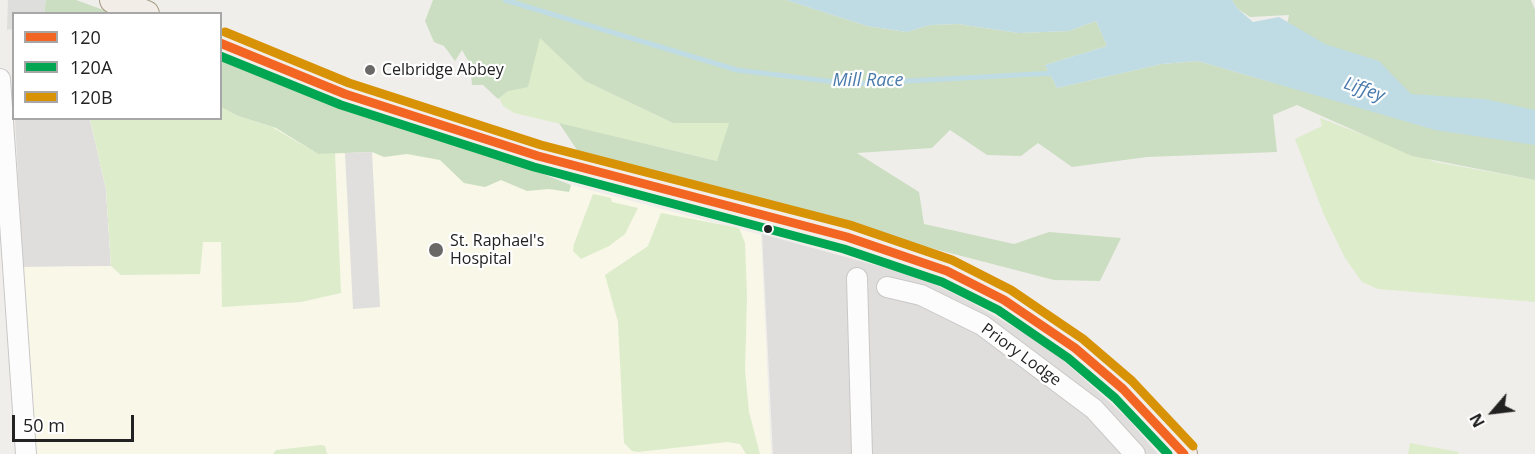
<!DOCTYPE html>
<style>
body{margin:0}
#map{position:relative;width:1535px;height:454px;overflow:hidden;background:#f0eeeb;font-family:"Open Sans",sans-serif}
canvas{display:block}
.legend{position:absolute;left:12px;top:12px;width:210px;height:108px;box-sizing:border-box;background:#fff;border:2px solid #a7a7a7;margin:0;padding:8px 10px;list-style:none;font-size:18px;color:#222}
.legend li{display:flex;align-items:center;gap:12px;height:30px}
.legend b{width:30px;border:2px solid #a7a7a7}
.north{position:absolute;left:1463px;top:382px;width:60px;height:60px;-webkit-text-stroke:4px #fff;paint-order:stroke;rotate:242deg;font-size:16px;font-weight:700;line-height:24px;text-align:center;color:#222}
.north::after{content:'';display:block;margin:auto;width:21px;height:27px;background:#222;clip-path:polygon(50% 0,100% 100%,50% 72%,0 100%)}
.scale{position:absolute;left:12px;top:415px;width:122px;height:27px;box-sizing:border-box;border:3px solid #222;border-top:0;padding-left:8px;font-size:18px;line-height:21px;white-space:nowrap;color:#222;-webkit-text-stroke:4px #fff;paint-order:stroke}
</style>
<div id="map">
<canvas width="1535" height="454"></canvas>
<ul class="legend">
<li><b style="height:8px;background:#f26522"></b>120</li>
<li><b style="height:8px;background:#00a651"></b>120A</li>
<li><b style="height:8px;background:#d79205"></b>120B</li>
</ul>
<div class="north">N</div>
<div class="scale">50 m</div>
</div>
<script>
const c = document.querySelector('canvas').getContext('2d');
c.lineJoin = 'round';
function fill(path, color) {
  c.fillStyle = color;
  c.fill(path, 'evenodd');
}
function shape(rows) {
  const path = new Path2D();
  for (const r of rows) {
    path.moveTo(r[0], r[1]);
    for (let i = 2; i < r.length; i += 2) path.lineTo(r[i], r[i + 1]);
  }
  return path;
}
function trace(path, color, width, dash) {
  c.strokeStyle = color;
  c.lineWidth = width;
  c.lineCap = dash ? 'butt' : 'round';
  c.setLineDash(dash || []);
  c.stroke(path);
}
function drawText(font, color, halo, rows, align = 'center') {
  c.font = font + ' "Open Sans",sans-serif';
  c.lineWidth = 4.5;
  c.setLineDash([]);
  c.textBaseline = 'middle';
  c.strokeStyle = halo;
  c.fillStyle = color;
  for (const [text, x, y, turn = 0] of rows) {
    c.save();
    c.translate(x, y);
    c.rotate((+turn || 0) * Math.PI / 180);
    c.textAlign = isNaN(turn) ? turn : align;
    if (halo) c.strokeText(text, 0, 0);
    c.fillText(text, 0, 0);
    c.restore();
  }
}
const residential = shape([
 [15,119,90,119,106,189,111,266,23,267],
 [762,234,922,278,972,303,1034,339,1063,360,1128,419,1158,454,773,454]
]);
const education = shape([
 [221,56,571,185,761,235,771,454,36,454,23,267,111,266,106,189,90,119,220,118]
]);
const religious = shape([
 [8,0,46,0,44,13,14,14,13,29,7,30]
]);
const grass = shape([
 [540,37,585,81,673,123,729,123,718,161,514,113,503,106,499,98,508,91],
 [221,107,238,116,272,127,318,154,335,153,341,293,301,302,222,307,221,242,203,242,200,274,121,275,111,266,106,189,90,119,220,118],
 [1320,118,1435,162,1535,180,1535,302,1378,289,1362,282,1345,258,1324,215,1295,139,1322,126],
 [593,194,611,198,612,202,638,208,625,234,609,246,581,259,573,251,574,244],
 [661,213,739,228,745,243,747,296,745,370,749,412,760,454,746,454,740,444,727,442,638,452,632,451,624,443,618,322,605,275,648,246],
 [1410,443,1459,452,1458,454,1408,454],
 [321,445,325,446,327,454,273,454,276,450]
]);
const forest = shape([
 [46,0,76,0,112,13,44,14],
 [433,0,786,0,867,26,907,32,930,25,958,24,1019,33,1069,31,1096,21,1107,46,1045,65,1057,88,1162,64,1198,61,1274,83,1289,15,1250,17,1238,9,1232,0,1531,0,1535,10,1535,180,1412,156,1297,105,1273,115,1277,152,1147,157,1072,167,1038,143,1021,156,987,155,950,130,932,148,857,153,919,192,924,224,1014,244,1049,232,1121,238,1100,281,1054,280,723,194,579,153,559,123,717,161,729,123,673,123,585,81,540,38,528,87,508,91,498,99,483,85,472,85,470,64,462,50,455,61,444,46,434,42,425,21],
 [220,56,533,170,571,185,569,192,549,189,527,191,501,180,485,187,464,183,440,160,407,154,384,157,372,152,318,154,276,128,238,116,221,107]
]);
const parking = shape([
 [372,152,380,307,353,309,345,153]
]);
const water = shape([
 [786,0,1232,0,1238,9,1253,22,1279,17,1325,44,1379,61,1411,94,1485,99,1535,110,1535,145,1435,130,1198,61,1162,64,1057,88,1045,65,1107,46,1096,21,1069,31,1019,33,958,24,930,25,907,32,867,26]
]);
const stream = shape([
 [505,0,737,70,852,84,1056,73]
]);
const minor = shape([
 [0,79,26,454],
 [857,278,862,454],
 [887,287,921,295,982,325,1094,409,1135,454]
]);
const major = shape([
 [113,0,146,14],
 [220,43,345,94,538,156,653,188,847,237,947,271,1004,300,1075,348,1123,389,1184,454]
]);
const bus1 = shape([
 [220,43,345,94,538,156,847,237,947,271,1004,300,1075,348,1123,389,1184,454]
]);
const bus2 = shape([
 [220,56,341,105,534,167,844,249,942,282,998,310,1068,358,1115,398,1168,454]
]);
const bus3 = shape([
 [225,32,349,83,541,145,850,225,952,260,1011,290,1083,339,1132,381,1193,446]
]);
const markers = [
 [370,70,6,"#6a6968"],
 [768,229,5,"#222"],
 [436,250,8,"#6a6968"]
];
const poiNames = [
 ["Celbridge Abbey",382,70],
 ["St. Raphael's",450,241],
 ["Hospital",450,259]
];
const streetNames = [
 ["Priory Lodge",1021,355,36]
];
const waterNames = [
 ["Mill Race",868,81],
 ["Liffey",1364,90,19]
];
fill(residential, '#dfdedc');
fill(education, '#f8f7e8');
fill(religious, '#dededc');
fill(grass, '#ddeccb');
fill(forest, '#cbdec1');
fill(parking, '#e0dfde');
fill(water, '#bfdbe3');
trace(stream, '#bfdbe3', 5);
trace(minor, '#c9c8c7', 22);
trace(major, '#a79c86', 28);
trace(minor, '#fdfcfc', 20);
trace(major, '#f3ede7', 26);
trace(bus1, '#f26522', 9);
trace(bus2, '#00a651', 9);
trace(bus3, '#d79205', 9);
for (const [x, y, r, color] of markers) {
  const dot = new Path2D();
  dot.arc(x, y, r, 0, 2 * Math.PI);
  c.fillStyle = color;
  c.fill(dot);
  trace(dot, '#fff', 2);
}
drawText('16px', '#222', '#fff', poiNames, 'left');
drawText('16px', '#222', '#fff', streetNames);
drawText('italic 18px', '#4a7aab', '#fff', waterNames);
</script>
